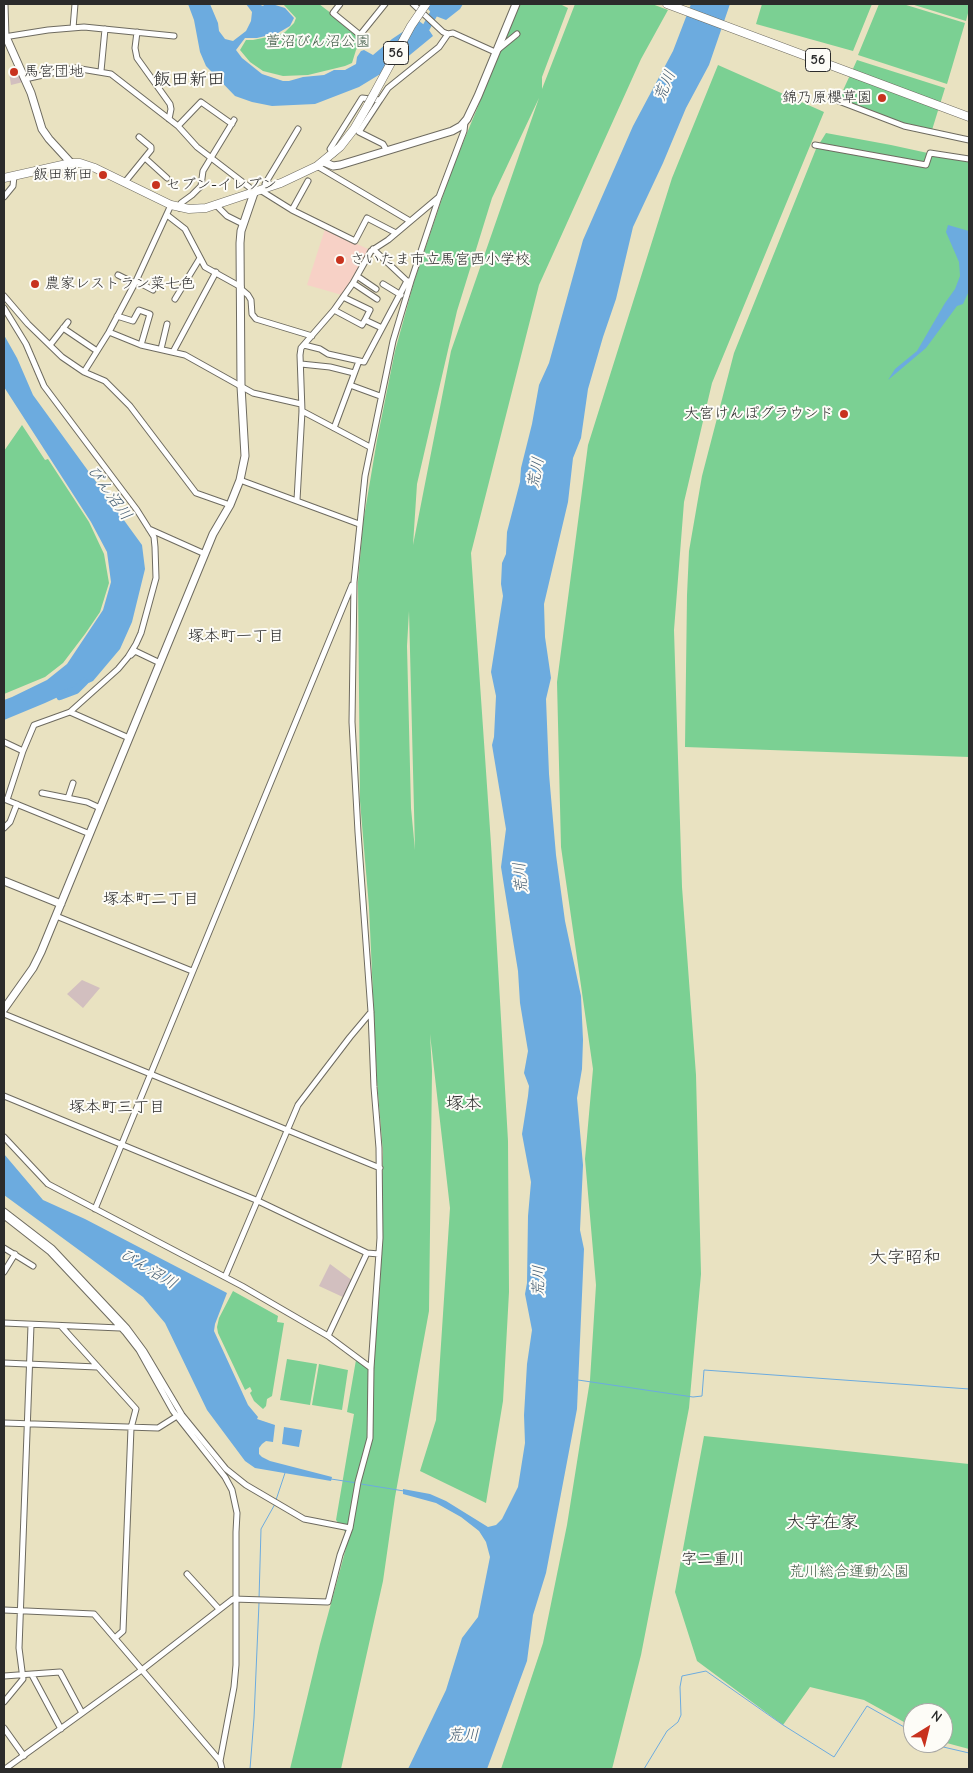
<!DOCTYPE html>
<meta charset="utf-8">
<style>
body{margin:0}
#map{position:relative;width:973px;height:1773px;overflow:hidden;background:#e9e2c1;font-family:"Comic Neue",sans-serif}
canvas{display:block}
.frame{position:absolute;inset:0;border:5px solid #2b2b2b;pointer-events:none}
.north{position:absolute;left:903px;top:1703px;width:50px;height:50px;box-sizing:border-box;background:#fdfcf7;border:1px solid #a9a8a5;border-radius:50%;rotate:36deg;font-size:14px;font-weight:700;line-height:20px;text-align:center;color:#2b2b2b}
.north::after{content:'';display:block;margin:auto;width:18px;height:22px;background:#c8321e;clip-path:polygon(50% 0,100% 100%,50% 72%,0 100%)}
</style>
<div id="map">
<canvas width="973" height="1773"></canvas>
<div class="frame"></div>
<div class="north">N</div>
</div>
<script>
const c = document.querySelector('canvas').getContext('2d');
c.lineJoin = 'round';
function fill(path, color) {
  c.fillStyle = color;
  c.fill(path, 'evenodd');
}
function shape(rows) {
  const path = new Path2D();
  for (const r of rows) {
    path.moveTo(r[0], r[1]);
    for (let i = 2; i < r.length; i += 2) path.lineTo(r[i], r[i + 1]);
  }
  return path;
}
function trace(path, color, width, dash) {
  c.strokeStyle = color;
  c.lineWidth = width;
  c.lineCap = dash ? 'butt' : 'round';
  c.setLineDash(dash || []);
  c.stroke(path);
}
function drawText(font, color, halo, rows, align = 'center') {
  c.font = font + ' "Comic Neue","Klee One",sans-serif';
  c.lineWidth = 4;
  c.setLineDash([]);
  c.textBaseline = 'middle';
  c.strokeStyle = halo;
  c.fillStyle = color;
  for (const [text, x, y, turn = 0] of rows) {
    c.save();
    c.translate(x, y);
    c.rotate((+turn || 0) * Math.PI / 180);
    c.textAlign = isNaN(turn) ? turn : align;
    if (halo) c.strokeText(text, 0, 0);
    c.fillText(text, 0, 0);
    c.restore();
  }
}
const built = shape([
 [325,229,370,250,352,282,342,295,307,285]
]);
const industrial = shape([
 [18,71,23,82,11,85,9,72],
 [82,980,100,988,83,1008,67,994],
 [330,1264,353,1281,345,1298,319,1286]
]);
const green = shape([
 [283,4,319,4,357,33,361,42,356,50,352,63,345,66,308,75,283,76,263,71,250,62,240,50,246,40,253,40,278,35,285,32,294,23,296,18],
 [520,4,560,4,568,8,542,77,542,89,575,4,652,4,668,10,641,59,539,285,471,553,491,844,508,1141,509,1292,503,1401,486,1503,420,1471,436,1420,450,1208,430,1034,432,1071,429,1311,395,1497,383,1581,341,1769,290,1769,320,1644,349,1537,336,1520,354,1414,347,1412,356,1360,373,1367,380,1286,383,1152,377,1082,369,907,360,801,358,582,363,523,377,440,395,351,414,282,451,172],
 [539,98,451,351,413,545,417,484,457,311,492,198],
 [409,611,415,850,411,808,407,646],
 [762,4,872,4,853,51,756,24],
 [879,4,903,4,965,23,947,84,858,55],
 [911,4,969,4,969,9,966,21],
 [857,60,945,88,932,130,904,124,839,99],
 [718,65,824,112,712,383,684,502,674,630,682,887,696,1075,701,1274,689,1408,641,1655,612,1769,501,1769,543,1643,567,1525,590,1380,596,1285,585,1159,593,1069,561,847,557,682,588,445,672,178],
 [826,133,891,145,969,162,969,757,685,747,687,595,689,551,702,476,734,353,816,149],
 [22,425,45,460,48,459,89,522,104,554,109,583,100,612,85,634,63,663,45,677,4,694,4,451],
 [233,1291,278,1316,277,1322,284,1323,272,1396,267,1399,266,1406,263,1409,254,1401,250,1393,252,1391,250,1387,245,1390,218,1333,217,1327,219,1318],
 [287,1359,317,1364,310,1405,280,1400],
 [319,1364,348,1370,342,1410,312,1405],
 [704,1436,969,1464,969,1749,943,1742,943,1713,913,1713,913,1727,864,1700,810,1687,783,1725,697,1661,675,1592]
]);
const water = shape([
 [188,4,210,4,218,23,219,31,225,39,233,41,246,31,251,21,252,12,246,4,258,4,263,6,265,4,272,4,285,8,294,18,290,26,278,33,257,38,245,38,236,50,242,58,262,74,283,81,289,81,303,77,324,75,334,70,345,70,356,64,357,57,361,51,364,50,373,55,392,39,419,21,427,27,433,36,405,59,359,87,315,104,272,106,252,102,235,96,206,66,200,52,194,20],
 [424,4,463,4,460,9,446,20,433,15],
 [691,4,730,4,709,65,686,108,663,163,633,227,616,299,603,337,588,389,581,438,573,458,568,502,544,604,545,637,551,678,546,699,549,774,556,855,565,921,581,996,583,1040,582,1069,577,1098,583,1165,580,1230,584,1249,577,1409,546,1573,533,1615,527,1661,487,1769,408,1769,446,1690,462,1638,478,1617,490,1557,486,1542,479,1531,461,1517,436,1503,403,1494,403,1489,430,1494,446,1501,488,1527,496,1525,502,1519,518,1487,525,1443,524,1415,527,1364,532,1330,525,1294,527,1283,528,1216,531,1182,522,1134,528,1096,529,1086,524,1073,528,1051,520,1003,518,971,501,867,506,829,492,745,494,737,496,696,491,672,503,596,501,584,502,563,506,554,507,532,520,482,521,468,532,424,539,385,549,363,583,240,633,126,673,51],
 [948,225,969,231,969,291,963,304,957,306,926,348,888,380,895,369,917,351,945,303,955,289,960,276,959,262,946,232],
 [4,335,17,358,33,395,142,545,145,569,132,622,120,649,93,681,45,703,4,720,4,700,12,697,47,680,67,664,103,610,111,582,107,552,91,522,4,387],
 [4,1154,43,1200,85,1219,227,1293,215,1324,214,1331,248,1405,258,1417,257,1419,275,1425,273,1442,266,1441,262,1444,259,1448,259,1454,262,1457,270,1461,332,1477,331,1481,255,1468,245,1461,207,1410,165,1323,143,1297,4,1195],
 [284,1427,302,1430,299,1447,282,1444]
]);
const stream = shape([
 [578,1380,693,1397,702,1396,704,1370,969,1389],
 [331,1479,357,1483],
 [361,1484,404,1491],
 [276,1500,285,1473],
 [259,1599,261,1529,275,1504],
 [934,1743,939,1746,969,1753],
 [250,1769,254,1718,259,1603],
 [644,1769,667,1731,678,1722,681,1715,680,1687,682,1676,706,1671,783,1725,834,1757,867,1706,913,1732]
]);
const river = shape([
 [422,35,439,4],
 [60,696,76,690,84,682]
]);
const street = shape([
 [5,4,6,37],
 [340,4,333,13,360,35,385,4],
 [413,4,443,32,448,34,453,33,495,52,517,34],
 [73,28,75,4],
 [137,32,135,48,137,58,170,104,171,109,169,119],
 [4,37,48,30,84,27,174,36],
 [101,71,105,29],
 [25,79,75,68,111,74,178,126,197,147,249,187,254,193],
 [380,100,359,132,383,144,387,151],
 [836,100,904,126,969,140],
 [178,126,201,102,232,124],
 [815,145,926,165,930,153,969,159],
 [333,154,330,149,362,98,380,100,388,88,439,47,448,34],
 [145,158,167,178],
 [317,166,410,221],
 [125,182,151,150,151,147,139,137],
 [267,188,265,184,298,129],
 [260,190,292,210,355,241,367,218,396,233],
 [4,197,13,186,14,176],
 [216,205,227,216,243,224],
 [179,208,181,203,192,195,201,186,203,171,234,120],
 [292,210,308,181],
 [167,215,185,229,205,267,241,287],
 [373,249,407,281,410,281],
 [118,275,134,283],
 [357,276,376,289],
 [136,281,153,290],
 [353,283,377,299],
 [383,284,401,295],
 [241,289,248,295,251,300,252,314,256,319,312,336],
 [4,296,28,324,62,357,84,372,105,381,130,406,196,493,230,505],
 [343,297,370,310,365,320,382,328],
 [175,299,200,258],
 [4,308,26,344,44,386,137,510,154,537,155,547,156,578,141,633,136,644,128,657,118,669,70,712],
 [334,310,362,325,365,320],
 [117,316,133,321,139,310,150,314,141,345],
 [63,328,97,351],
 [109,332,141,345,185,355,253,393,301,404],
 [50,345,68,322],
 [304,345,320,349,328,354,364,362,407,281],
 [161,349,167,324],
 [173,352,216,272],
 [301,364,330,367,354,373],
 [84,372,109,332,136,281,171,205],
 [350,385,380,396],
 [302,411,370,447],
 [334,428,359,361],
 [240,480,359,524],
 [297,500,302,411,300,355,301,348,334,310,353,283,371,251,388,240,439,197],
 [149,529,205,554],
 [131,655,135,651,160,663],
 [4,742,23,751],
 [42,793,87,802,100,808],
 [68,798,73,783],
 [4,799,90,834],
 [7,800,23,751,34,725,70,712,129,738],
 [4,828,10,822,17,804],
 [56,916,192,971],
 [4,1014,380,1168],
 [4,1096,256,1200,367,1253,379,1254],
 [4,1137,48,1184,242,1286,328,1336,371,1368],
 [95,1209,352,585],
 [4,1211,52,1248,127,1328,144,1351,182,1415,226,1469,246,1485,304,1519,350,1528],
 [4,1216,50,1252,125,1332,139,1350,173,1411,225,1477,232,1490,237,1513,236,1532,236,1665,234,1687,220,1761,222,1769],
 [4,1248,33,1266],
 [4,1272,15,1254],
 [225,1277,298,1105,350,1037,371,1012],
 [4,1323,120,1328],
 [61,1326,136,1409,131,1428,123,1631,115,1638],
 [328,1336,367,1253],
 [4,1363,97,1367],
 [4,1423,158,1428,177,1416],
 [187,1574,219,1609],
 [4,1610,94,1614,220,1761],
 [32,1675,61,1729],
 [4,1676,60,1672,82,1713],
 [4,1702,23,1679,19,1648,31,1325],
 [4,1728,24,1756],
 [5,1769,143,1669,233,1599,328,1602,340,1555,350,1528,358,1482,370,1438,371,1368,380,1238,379,1148,374,1087,371,1012,358,832,352,722,354,582,365,476,393,341,411,281,439,197,464,131,465,122]
]);
const secondary = shape([
 [6,37,31,93,42,129,49,139,71,163],
 [324,162,333,166,340,165,452,131,461,126,467,119,478,96,516,4],
 [4,881,61,904],
 [4,1009,33,968,41,952,213,534,230,505,240,480,245,456,241,386,240,243,241,231,254,193]
]);
const primary = shape([
 [667,4,969,117],
 [4,178,71,163,80,163,95,168,171,205,189,209,206,208,281,183,317,166,340,147,354,129,368,105]
]);
const primaryBridge = shape([
 [368,105,411,26,426,4]
]);
const markers = [
 [14,72,5,"#c8321e"],
 [882,98,5,"#c8321e"],
 [103,175,5,"#c8321e"],
 [156,185,5,"#c8321e"],
 [340,260,5,"#c8321e"],
 [35,284,5,"#c8321e"],
 [844,414,5,"#c8321e"]
];
const shields = [
 [396,53,25],
 [818,60,25]
];
const shieldNames = [
 ["56",396,53],
 ["56",818,60]
];
const parkNames = [
 ["萱沼びん沼公園",318,42],
 ["荒川総合運動公園",849,1572]
];
const poiNames = [
 ["馬宮団地",24,72],
 ["錦乃原櫻草園",872,98,"right"],
 ["飯田新田",93,175,"right"],
 ["セブン-イレブン",166,185],
 ["さいたま市立馬宮西小学校",350,260],
 ["農家レストラン菜七色",45,284],
 ["大宮けんぽグラウンド",834,414,"right"]
];
const waterNames = [
 ["荒川",665,86,-67],
 ["荒川",536,473,-79],
 ["びん沼川",109,493,54],
 ["荒川",521,878,-95],
 ["びん沼川",148,1269,31],
 ["荒川",539,1281,-88],
 ["荒川",463,1735]
];
const neighbourhoodNames = [
 ["塚本町一丁目",236,636],
 ["塚本町二丁目",151,899],
 ["塚本町三丁目",117,1107],
 ["字二重川",713,1559]
];
const quarterNames = [
 ["飯田新田",189,80],
 ["塚本",464,1104],
 ["大字昭和",905,1258],
 ["大字在家",822,1523]
];
fill(built, '#f7d1c6');
fill(industrial, '#d2bfbf');
fill(green, '#7bd093');
fill(water, '#6cabdf');
trace(stream, '#6cabdf', 1);
trace(river, '#6cabdf', 8);
trace(street, '#6e6b60', 7);
trace(secondary, '#6e6b60', 9);
trace(primary, '#6e6b60', 9);
trace(street, '#fff', 5);
trace(secondary, '#fff', 7);
trace(primary, '#fff', 8);
trace(primaryBridge, '#6e6b60', 9, []);
trace(primaryBridge, '#fff', 8);
for (const [x, y, r, color] of markers) {
  const dot = new Path2D();
  dot.arc(x, y, r, 0, 2 * Math.PI);
  c.fillStyle = color;
  c.fill(dot);
  trace(dot, '#fdfcf7', 2);
}
for (const [x, y, w] of shields) {
  const box = new Path2D();
  box.roundRect(x - w / 2, y - 11.5, w, 23, 4);
  c.fillStyle = '#fdfcf7';
  c.fill(box);
  trace(box, '#2b2b2b', 1);
}
drawText('bold 14px', '#2b2b2b', null, shieldNames);
drawText('15px', '#435d4a', '#fdfcf7', parkNames);
drawText('15px', '#2b2b2b', '#fdfcf7', poiNames, 'left');
drawText('italic 16px', '#455e73', '#fdfcf7', waterNames);
drawText('16px', '#2b2b2b', '#fdfcf7', neighbourhoodNames);
drawText('18px', '#2b2b2b', '#fdfcf7', quarterNames);
</script>
